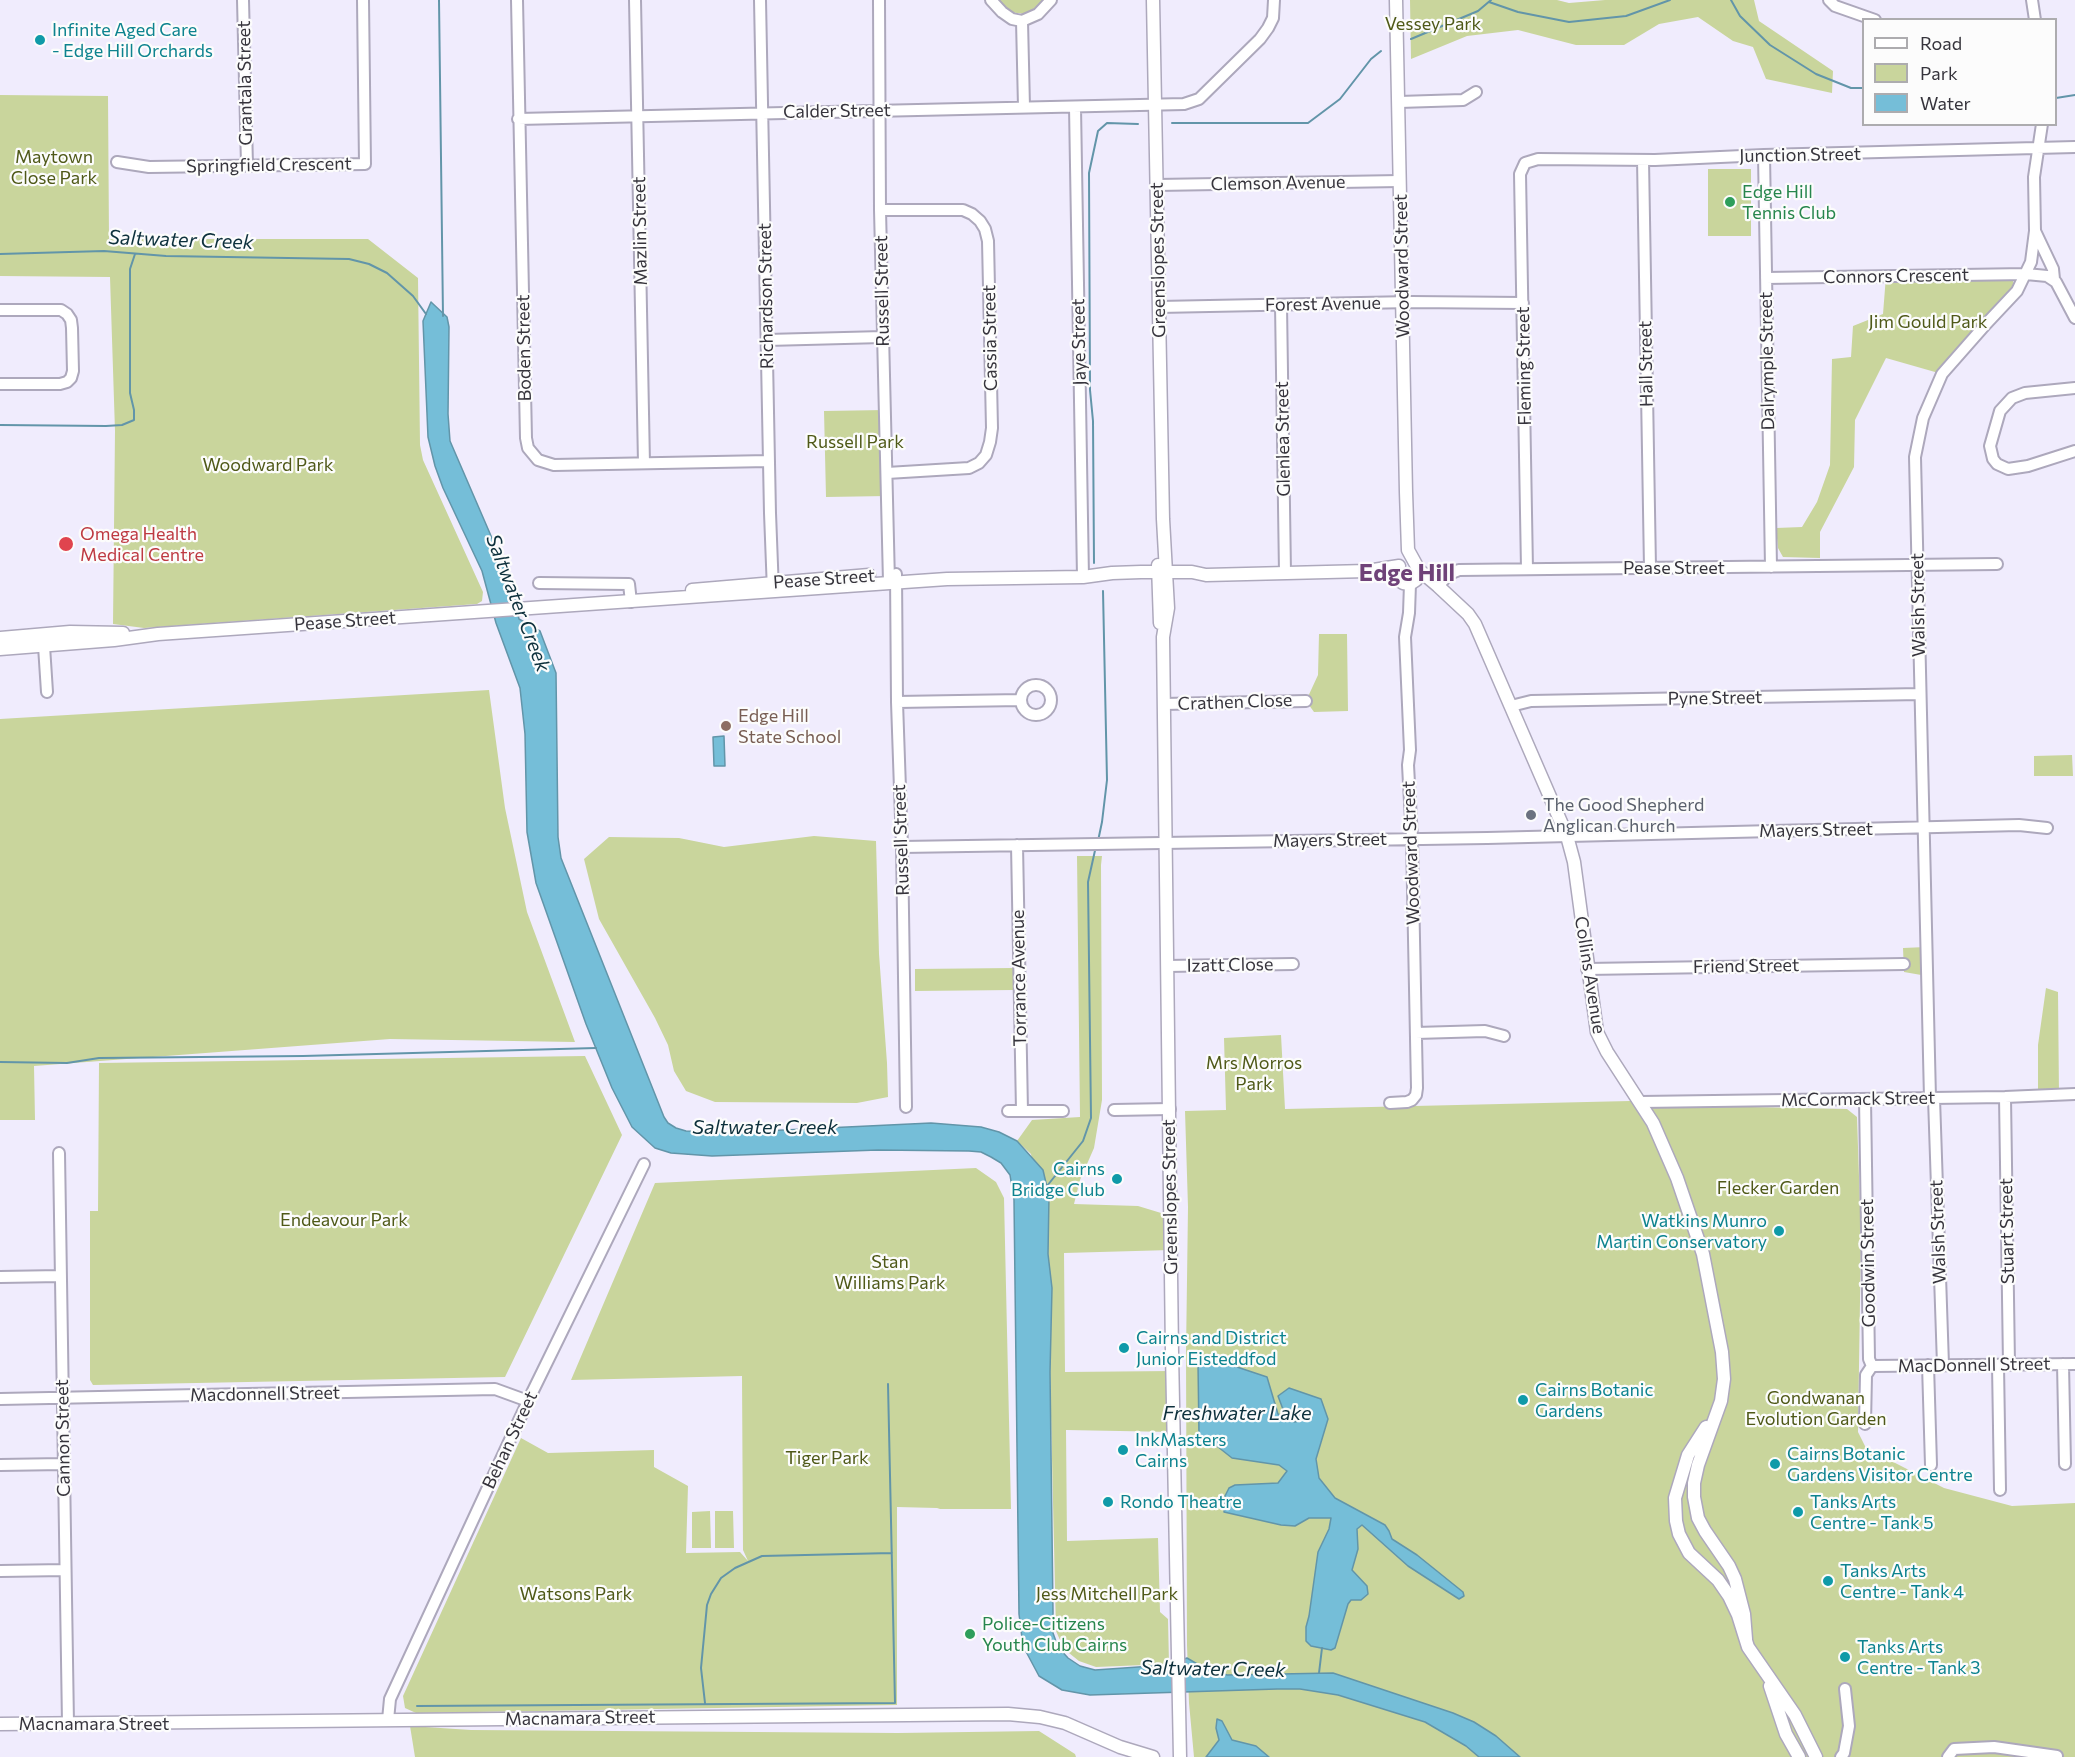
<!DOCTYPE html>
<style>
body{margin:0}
#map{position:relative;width:2075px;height:1757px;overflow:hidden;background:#f0ecfd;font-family:Commissioner,sans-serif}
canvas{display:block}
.legend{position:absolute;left:1862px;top:18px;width:195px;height:108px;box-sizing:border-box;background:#fcfcfc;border:2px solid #adacaf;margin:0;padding:8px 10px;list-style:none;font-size:18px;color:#36343c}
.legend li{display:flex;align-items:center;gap:12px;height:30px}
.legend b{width:30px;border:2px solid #adacaf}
</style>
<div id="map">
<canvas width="2075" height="1757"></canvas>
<ul class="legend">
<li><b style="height:8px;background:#fff"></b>Road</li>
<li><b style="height:16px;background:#c9d59c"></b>Park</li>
<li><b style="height:16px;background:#75bed8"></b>Water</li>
</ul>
</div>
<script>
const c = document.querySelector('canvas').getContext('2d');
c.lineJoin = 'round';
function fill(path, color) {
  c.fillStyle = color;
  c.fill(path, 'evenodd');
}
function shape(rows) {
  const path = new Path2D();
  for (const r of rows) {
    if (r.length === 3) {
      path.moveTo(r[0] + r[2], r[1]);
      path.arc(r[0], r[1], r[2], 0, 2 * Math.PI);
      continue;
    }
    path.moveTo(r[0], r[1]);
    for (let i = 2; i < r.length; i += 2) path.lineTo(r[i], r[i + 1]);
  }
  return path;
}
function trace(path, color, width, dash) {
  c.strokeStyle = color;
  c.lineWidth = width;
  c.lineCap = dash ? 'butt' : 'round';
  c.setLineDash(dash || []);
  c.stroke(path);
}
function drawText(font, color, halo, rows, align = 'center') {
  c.font = font + ' Commissioner,sans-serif';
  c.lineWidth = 4.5;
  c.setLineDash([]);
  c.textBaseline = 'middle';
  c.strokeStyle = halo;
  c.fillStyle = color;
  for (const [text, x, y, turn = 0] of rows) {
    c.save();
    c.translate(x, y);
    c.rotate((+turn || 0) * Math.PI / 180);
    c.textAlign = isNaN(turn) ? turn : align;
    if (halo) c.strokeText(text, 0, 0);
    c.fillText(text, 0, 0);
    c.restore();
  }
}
const green = shape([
 [996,0,1045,0,1037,9,1025,14,1009,12],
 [1410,0,1557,0,1569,3,1605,0,1754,0,1759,21,1833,71,1832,93,1766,79,1753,47,1733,41,1698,17,1659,24,1624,45,1576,45,1518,30,1467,36,1411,59],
 [0,95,108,96,109,239,368,239,418,278,420,445,423,460,483,592,482,601,477,604,144,628,113,624,115,431,110,277,0,276],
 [1708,169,1751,169,1751,236,1708,236],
 [2010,274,2017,291,1942,374,1886,358,1855,420,1854,467,1820,532,1820,558,1783,557,1778,548,1776,528,1802,527,1817,502,1830,465,1832,359,1851,357,1853,326,1883,314,1886,276],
 [885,410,887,496,826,497,824,411],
 [1319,634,1347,634,1348,711,1314,712,1306,701,1318,675],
 [489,690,505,808,527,912,575,1042,390,1039,34,1066,35,1120,0,1120,0,719],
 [2072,755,2073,776,2034,776,2034,756],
 [814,836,876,841,879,954,887,1063,888,1097,857,1103,715,1102,686,1091,674,1071,668,1045,655,1018,599,919,584,859,609,837,679,838,724,847],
 [1077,856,1102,856,1101,865,1102,1100,1094,1148,1080,1180,1074,1204,1138,1206,1171,1216,1171,1250,1064,1253,1065,1372,1172,1371,1173,1432,1066,1430,1067,1541,1158,1538,1160,1612,1168,1619,1169,1664,1096,1667,1079,1661,1064,1649,1056,1631,1050,1372,1052,1288,1048,1254,1031,1154,1017,1141,1032,1120,1080,1117],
 [1926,947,1927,976,1904,972,1903,948],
 [1013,968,1014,990,915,991,915,969],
 [2046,988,2058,992,2059,1095,2038,1095,2038,1045],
 [1281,1035,1285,1109,1630,1101,1655,1105,1847,1109,1857,1117,1861,1236,1858,1432,1866,1448,1944,1488,2012,1506,2075,1503,2075,1757,1194,1757,1189,1703,1187,1645,1186,1353,1188,1207,1185,1111,1226,1110,1224,1038],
 [585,1056,622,1135,505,1377,93,1385,90,1380,90,1211,98,1211,99,1063],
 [976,1168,996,1182,1004,1198,1011,1509,940,1509,937,1508,897,1507,897,1705,416,1713,405,1708,403,1696,521,1438,548,1453,654,1450,654,1467,688,1486,686,1553,740,1552,748,1561,743,1550,742,1376,571,1380,655,1183],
 [710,1511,711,1548,692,1548,692,1512],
 [715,1511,733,1511,734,1548,715,1548],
 [410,1726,471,1730,898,1733,1039,1731,1075,1754,1076,1757,415,1757]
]);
const water = shape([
 [431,302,447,317,449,327,448,414,450,441,517,596,515,601,519,619,540,631,556,673,558,837,561,858,664,1117,668,1123,676,1128,686,1131,742,1132,931,1123,981,1127,999,1132,1017,1141,1043,1170,1049,1196,1048,1254,1052,1288,1050,1372,1053,1612,1053,1633,1058,1647,1068,1658,1080,1666,1095,1670,1167,1665,1187,1658,1199,1665,1227,1675,1333,1673,1453,1713,1474,1722,1496,1736,1520,1757,1479,1757,1466,1746,1425,1722,1338,1695,1300,1689,1277,1689,1090,1695,1062,1690,1039,1676,1023,1646,1019,1614,1014,1200,1010,1175,1001,1163,991,1157,981,1152,969,1151,878,1150,712,1156,671,1153,655,1148,632,1127,612,1088,586,1024,536,883,527,832,525,734,520,688,496,623,482,571,443,488,435,466,428,437,423,321,431,302],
 [724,736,725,766,714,766,713,737,724,736],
 [1216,1360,1267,1377,1278,1414,1295,1422,1298,1421,1299,1418,1284,1412,1278,1396,1289,1388,1321,1399,1328,1419,1316,1459,1319,1478,1335,1498,1385,1525,1389,1531,1392,1539,1417,1555,1463,1592,1464,1596,1459,1599,1408,1566,1362,1525,1357,1529,1358,1549,1352,1570,1367,1586,1368,1594,1361,1600,1351,1600,1348,1604,1335,1648,1331,1650,1311,1646,1306,1641,1306,1627,1309,1616,1318,1552,1329,1529,1331,1518,1309,1518,1295,1526,1281,1525,1224,1512,1225,1496,1229,1488,1235,1485,1278,1483,1287,1471,1279,1465,1232,1458,1213,1443,1199,1436,1198,1363,1216,1360],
 [1217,1719,1222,1721,1232,1740,1256,1746,1269,1757,1206,1757,1219,1740,1216,1728,1217,1719]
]);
const stream = shape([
 [439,0,443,316],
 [1731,0,1740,16,1770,45,1816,74,1851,88,1864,88],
 [1489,2,1518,12,1569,22,1626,16,1670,0],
 [1411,39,1478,11,1491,0],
 [2056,98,2075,95],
 [1172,123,1308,123,1340,99,1371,59,1381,51],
 [0,254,104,251,166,256,349,259,369,264,387,273,413,296,426,314],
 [0,425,106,426,122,425,134,420,134,410,130,393,130,269,135,254],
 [1094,563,1093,421,1090,390,1089,173,1098,131,1107,123,1138,124],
 [1098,841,1102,822,1107,780,1103,591],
 [0,1062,67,1063,99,1058,303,1056,596,1048],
 [1047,1186,1083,1141,1091,1118,1088,882,1096,846],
 [1319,1673,1322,1648],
 [705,1703,701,1668,707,1605,711,1594,721,1578,735,1568,762,1556,892,1553],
 [417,1706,895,1703,888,1384]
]);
const minor = shape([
 [243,0,247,165],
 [517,0,526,438,528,448,538,460,554,465,769,461],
 [635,0,644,463],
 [760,0,770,513,773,591],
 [879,0,880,210,889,582],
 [991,0,1002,12,1012,19,1022,21,1038,14,1051,0],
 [1829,0,1835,6,1875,20],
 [2032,0,2035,20],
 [1022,21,1024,107],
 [1399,102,1463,100,1476,92],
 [1075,107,1083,577],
 [518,119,1184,104,1199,99,1260,39,1268,28,1273,18,1274,0],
 [1764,155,1771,567],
 [1643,160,1650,568],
 [117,162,149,167,365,164,363,0],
 [1157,185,1400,181],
 [880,210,963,210,972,214,980,221,985,229,988,241,992,428,990,442,986,455,979,463,969,468,887,473],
 [2035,231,2053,269,2054,279],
 [1766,278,2026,274,2047,276,2056,282,2075,318],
 [1281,305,1285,573],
 [1159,307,1411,302,1523,303],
 [0,310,61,310,67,314,71,320,72,328,73,371,71,378,67,382,60,384,0,384],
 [767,340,883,337],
 [2075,388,2025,393,2012,398,2000,411,1990,446,1993,459,1997,464,2008,469,2028,466,2075,451],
 [1527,569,1520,174,1525,163,1538,159,1655,160,1764,155,2075,147],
 [896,574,897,702,902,847,906,1107],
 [539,583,629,584,631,602],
 [1438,586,1449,574,1459,570,1997,564],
 [44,646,47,692],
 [1036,700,15],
 [897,702,1021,700],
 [1164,704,1306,701],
 [1511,706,1531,701,1920,694],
 [1017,845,1022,1111,1063,1111],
 [902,847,1487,838,2019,825,2047,828],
 [1167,966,1293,964],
 [1587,969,1904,964],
 [1416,1033,1485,1031,1504,1036],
 [2005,1097,2009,1364],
 [1930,1098,1915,457,1923,418,1942,374,1986,324,2017,291,2031,262,2035,231,2034,177,2042,124],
 [1934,1098,1943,1365],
 [1865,1099,1869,1359,1872,1366],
 [1641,1102,2005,1097,2075,1094],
 [1390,1103,1407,1102,1412,1100,1416,1095,1417,1088,1412,839,1408,765,1410,750,1405,637,1409,613,1410,584],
 [1114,1110,1170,1109],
 [1008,1111,1022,1111],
 [59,1153,68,1723],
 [0,1277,61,1276],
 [2063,1364,2065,1464],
 [1928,1365,1931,1465],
 [1998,1365,2000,1490],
 [1872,1366,2075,1364],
 [0,1399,495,1389,528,1401],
 [1865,1424,1866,1375,1872,1366],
 [0,1465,63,1464],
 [0,1571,65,1570],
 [388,1720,390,1699,528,1401,644,1164],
 [1841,1757,1844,1753,1849,1726,1845,1689],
 [1948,1757,1954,1749,1994,1747,2057,1756]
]);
const tertiary = shape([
 [1153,0,1163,519,1168,608,1163,637,1172,1353,1180,1757],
 [1396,0,1406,492,1408,550,1419,570,1438,586,1468,614,1475,624,1567,836,1574,862,1597,1032,1607,1052,1653,1123,1677,1178,1703,1254,1722,1352,1724,1379,1721,1401,1698,1465,1694,1483,1694,1497,1698,1518,1705,1531,1729,1566,1735,1579,1744,1614,1746,1639],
 [1158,565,1160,623],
 [1376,573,1392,576,1403,583,1410,584,1416,580,1419,570],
 [692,590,869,575],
 [0,638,70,632,123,633],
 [0,649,114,640,158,634,947,579,1083,577,1112,573,1141,572,1192,572,1206,575,1367,571,1399,566],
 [1706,1427,1688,1455,1675,1498,1676,1521,1679,1534,1689,1553,1718,1580,1729,1596,1738,1615,1748,1647,1795,1715,1816,1757],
 [1770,1686,1786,1734,1799,1757],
 [0,1724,1008,1714,1040,1717,1065,1723,1120,1747,1153,1757]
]);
const markers = [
 [40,40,6,"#0f9aa8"],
 [1730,202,6,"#2e9e5b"],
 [66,544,8,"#e0444e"],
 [726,726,6,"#8d6e63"],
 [1531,815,6,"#6b7280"],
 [1117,1179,6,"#0f9aa8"],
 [1779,1231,6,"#0f9aa8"],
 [1124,1348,6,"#0f9aa8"],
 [1523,1400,6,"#0f9aa8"],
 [1123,1450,6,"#0f9aa8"],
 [1775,1464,6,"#0f9aa8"],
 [1108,1502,6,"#0f9aa8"],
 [1798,1512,6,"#0f9aa8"],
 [1828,1581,6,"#0f9aa8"],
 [970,1634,6,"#2e9e5b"],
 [1845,1657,6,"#0f9aa8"]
];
const parkNames = [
 ["Vessey Park",1433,24],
 ["Maytown",54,157],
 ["Close Park",54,178],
 ["Jim Gould Park",1928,322],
 ["Russell Park",855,442],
 ["Woodward Park",268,465],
 ["Mrs Morros",1254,1063],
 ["Park",1254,1084],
 ["Flecker Garden",1778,1188],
 ["Endeavour Park",344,1220],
 ["Stan",890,1262],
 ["Williams Park",890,1283],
 ["Gondwanan",1816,1398],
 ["Evolution Garden",1816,1419],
 ["Tiger Park",827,1458],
 ["Watsons Park",576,1594],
 ["Jess Mitchell Park",1107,1594]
];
const cultureNames = [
 ["Infinite Aged Care",52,30],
 ["- Edge Hill Orchards",52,51],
 ["Cairns",1105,1169,"right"],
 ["Bridge Club",1105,1190,"right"],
 ["Watkins Munro",1767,1221,"right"],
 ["Martin Conservatory",1767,1242,"right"],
 ["Cairns and District",1136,1338],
 ["Junior Eisteddfod",1136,1359],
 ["Cairns Botanic",1535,1390],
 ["Gardens",1535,1411],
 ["InkMasters",1135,1440],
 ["Cairns",1135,1461],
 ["Cairns Botanic",1787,1454],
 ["Gardens Visitor Centre",1787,1475],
 ["Rondo Theatre",1120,1502],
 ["Tanks Arts",1810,1502],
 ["Centre - Tank 5",1810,1523],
 ["Tanks Arts",1840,1571],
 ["Centre - Tank 4",1840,1592],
 ["Tanks Arts",1857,1647],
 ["Centre - Tank 3",1857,1668]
];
const streetNames = [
 ["Grantala Street",245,83,-91],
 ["Calder Street",837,111,-1],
 ["Junction Street",1800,155,-1],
 ["Springfield Crescent",269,165,-1],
 ["Clemson Avenue",1278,183,-1],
 ["Mazlin Street",640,231,-91],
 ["Greenslopes Street",1158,260,-91],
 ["Woodward Street",1402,266,-91],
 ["Connors Crescent",1896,276,-1],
 ["Russell Street",882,291,-91],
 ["Richardson Street",766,296,-91],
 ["Forest Avenue",1323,304,-1],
 ["Cassia Street",990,338,-91],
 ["Jaye Street",1079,342,-91],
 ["Boden Street",524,348,-91],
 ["Dalrymple Street",1767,361,-91],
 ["Hall Street",1646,364,-91],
 ["Fleming Street",1524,366,-91],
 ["Glenlea Street",1283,439,-91],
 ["Pease Street",1674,568],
 ["Pease Street",824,579,-4],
 ["Walsh Street",1918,605,-91],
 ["Pease Street",345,621,-4],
 ["Pyne Street",1715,698,-1],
 ["Crathen Close",1235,702,-2],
 ["Mayers Street",1816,830,-1],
 ["Russell Street",901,840,-92],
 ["Mayers Street",1330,840,-1],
 ["Woodward Street",1411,853,-92],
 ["Izatt Close",1230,965,-1],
 ["Friend Street",1746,966,-1],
 ["Collins Avenue",1590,975,81],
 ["Torrance Avenue",1019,978,-91],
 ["McCormack Street",1858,1099,-1],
 ["Greenslopes Street",1170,1197,-91],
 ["Stuart Street",2007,1231,-91],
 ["Walsh Street",1938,1232,-92],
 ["Goodwin Street",1868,1263,-91],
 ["MacDonnell Street",1974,1365,-1],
 ["Macdonnell Street",265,1394,-1],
 ["Cannon Street",63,1438,-91],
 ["Behan Street",510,1440,-65],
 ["Macnamara Street",580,1718,-1],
 ["Macnamara Street",94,1724]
];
const leisureNames = [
 ["Edge Hill",1742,192],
 ["Tennis Club",1742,213],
 ["Police-Citizens",982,1624],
 ["Youth Club Cairns",982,1645]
];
const healthNames = [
 ["Omega Health",80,534],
 ["Medical Centre",80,555]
];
const educationNames = [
 ["Edge Hill",738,716],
 ["State School",738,737]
];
const worshipNames = [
 ["The Good Shepherd",1543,805],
 ["Anglican Church",1543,826]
];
const waterNames = [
 ["Saltwater Creek",181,240,2],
 ["Saltwater Creek",518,603,69],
 ["Saltwater Creek",765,1127],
 ["Freshwater Lake",1237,1413],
 ["Saltwater Creek",1213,1669,1]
];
const districtNames = [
 ["Edge Hill",1407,573]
];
fill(green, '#c9d59c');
fill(water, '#75bed8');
trace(water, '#6295a9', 1.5);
trace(stream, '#6295a9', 2);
trace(minor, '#ada8bc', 14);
trace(tertiary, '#ada8bc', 15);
trace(minor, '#fff', 10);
trace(tertiary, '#fff', 12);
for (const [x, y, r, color] of markers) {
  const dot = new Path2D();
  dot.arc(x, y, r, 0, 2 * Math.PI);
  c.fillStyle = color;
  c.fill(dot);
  trace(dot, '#fcfcfc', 2);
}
drawText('18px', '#4f5918', '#fcfcfc', parkNames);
drawText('18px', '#0d838f', '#fcfcfc', cultureNames, 'left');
drawText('18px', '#36343c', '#fcfcfc', streetNames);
drawText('18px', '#27864d', '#fcfcfc', leisureNames, 'left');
drawText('18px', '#be3a42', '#fcfcfc', healthNames, 'left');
drawText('18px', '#785e54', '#fcfcfc', educationNames, 'left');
drawText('18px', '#5b616d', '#fcfcfc', worshipNames, 'left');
drawText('italic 20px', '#0d303c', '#fcfcfc', waterNames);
drawText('bold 24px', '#6f4278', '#fcfcfc', districtNames);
</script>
